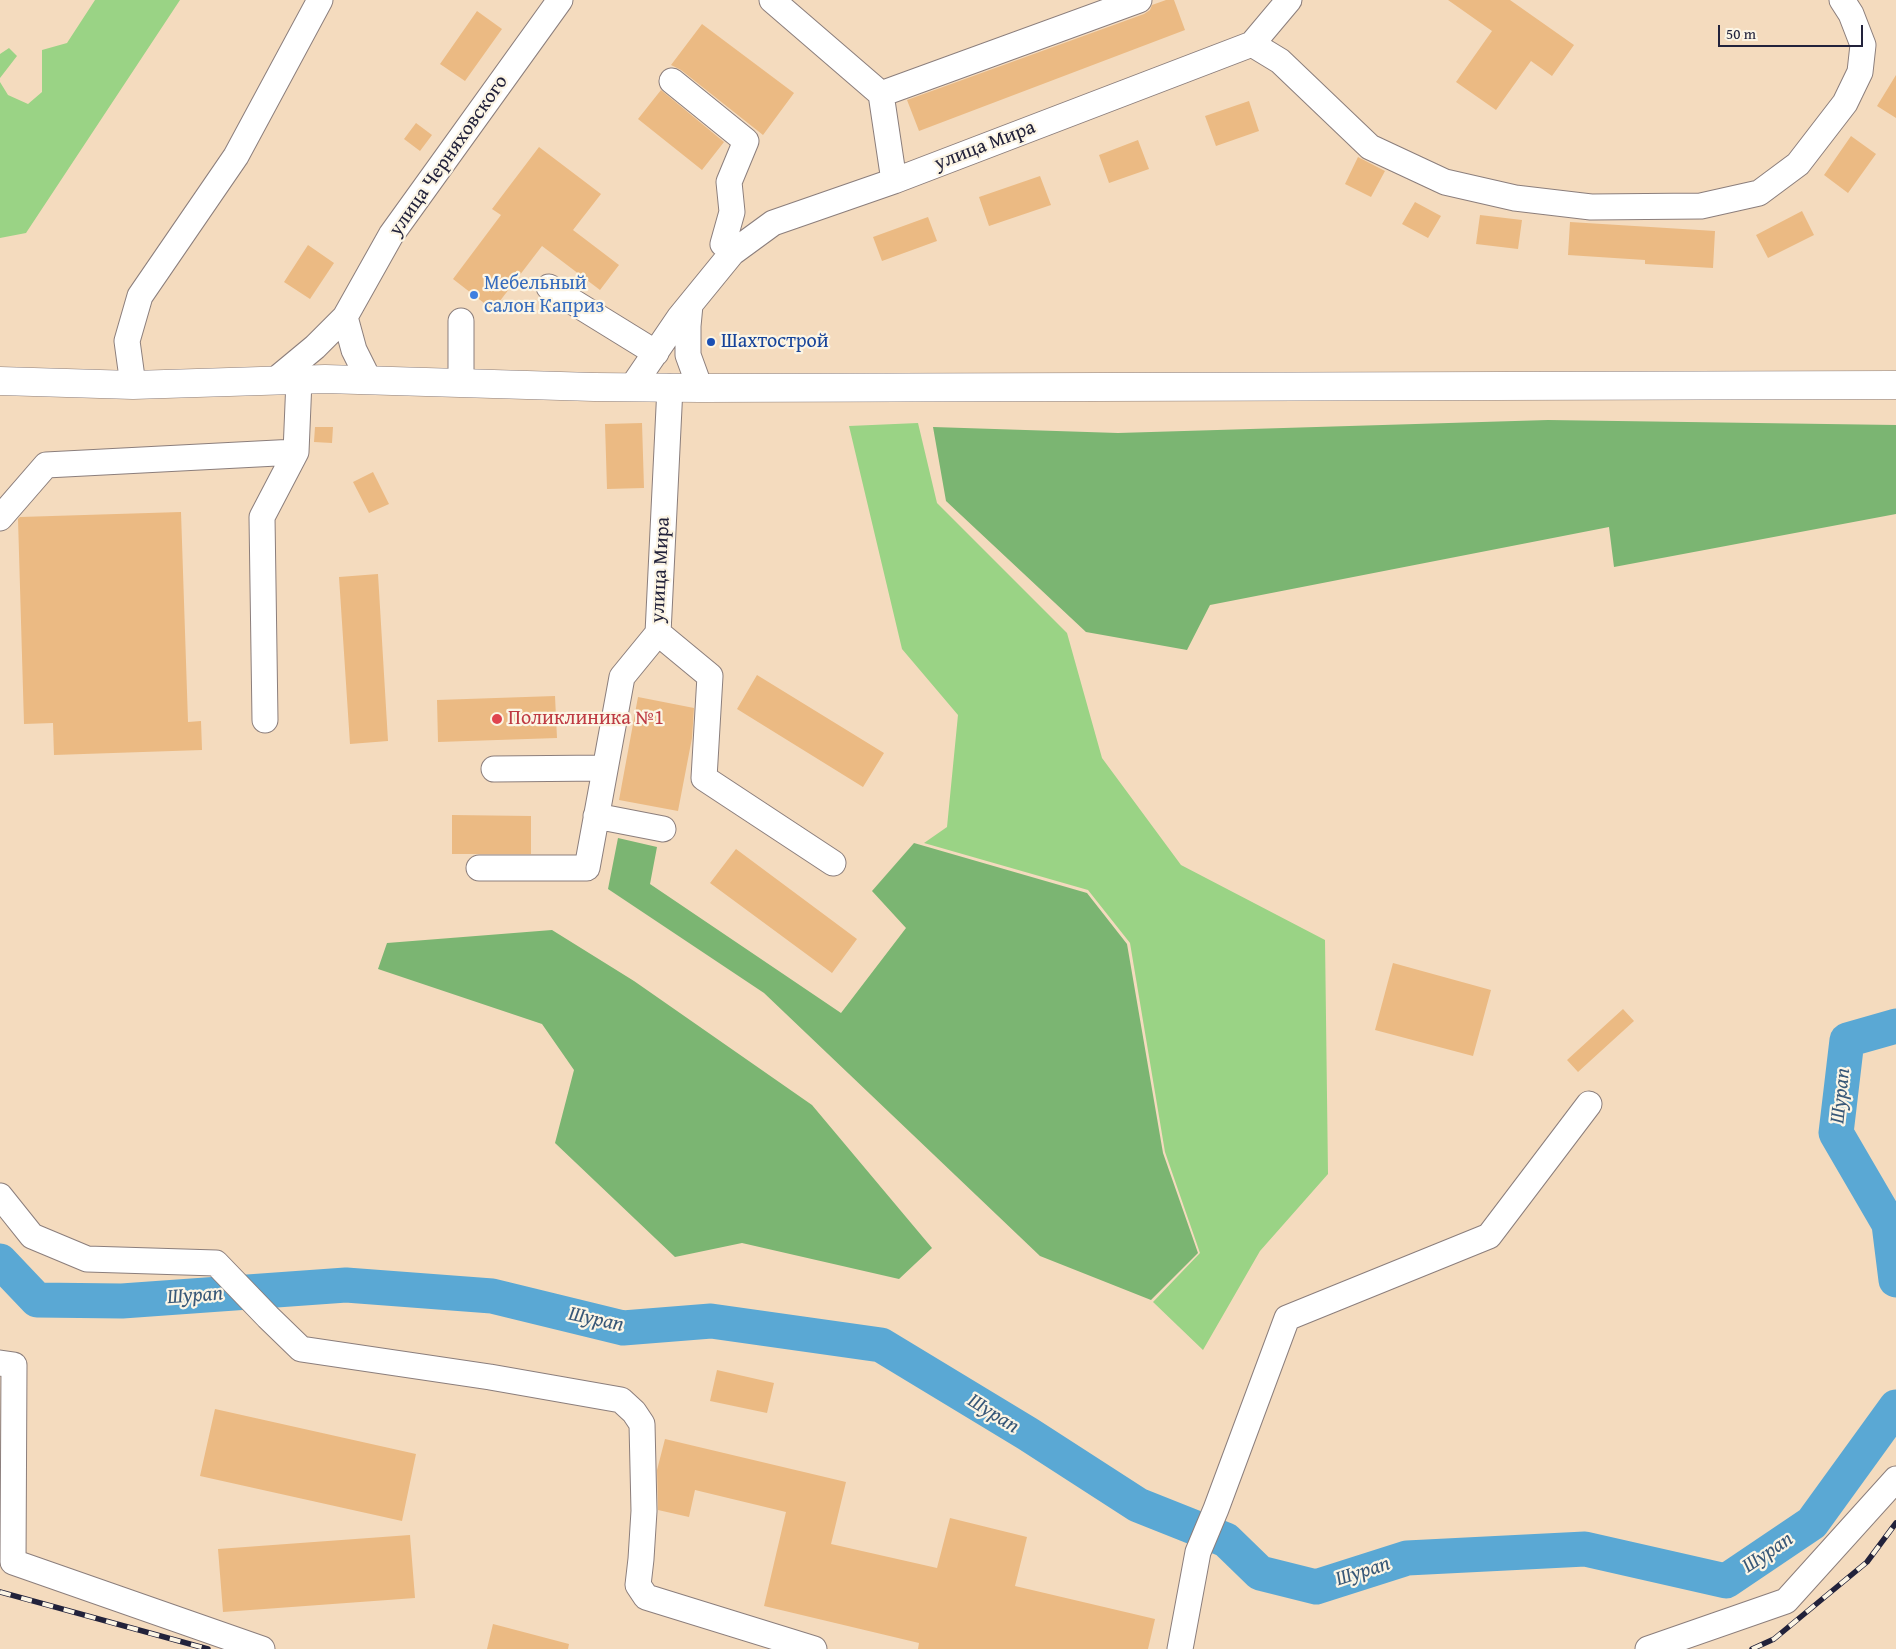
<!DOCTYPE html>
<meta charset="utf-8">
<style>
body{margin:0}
#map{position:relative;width:1896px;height:1649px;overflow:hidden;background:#f4dbbe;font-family:"Gentium Book Plus",serif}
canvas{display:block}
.scale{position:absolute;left:1718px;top:25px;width:145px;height:22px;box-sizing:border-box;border:2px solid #22223b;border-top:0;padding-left:6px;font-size:15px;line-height:18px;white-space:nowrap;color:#22223b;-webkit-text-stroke:4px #fcf5e5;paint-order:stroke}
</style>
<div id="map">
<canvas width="1896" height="1649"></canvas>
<div class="scale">50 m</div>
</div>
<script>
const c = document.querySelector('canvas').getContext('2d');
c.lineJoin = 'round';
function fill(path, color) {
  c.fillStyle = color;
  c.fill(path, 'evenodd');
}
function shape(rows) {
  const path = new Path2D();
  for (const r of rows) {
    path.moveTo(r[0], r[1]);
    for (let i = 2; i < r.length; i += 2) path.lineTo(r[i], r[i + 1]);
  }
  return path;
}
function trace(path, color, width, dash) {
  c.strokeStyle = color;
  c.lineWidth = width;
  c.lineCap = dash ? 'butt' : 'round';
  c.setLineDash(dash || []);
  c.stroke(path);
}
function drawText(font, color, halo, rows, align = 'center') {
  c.font = font + ' "Gentium Book Plus",serif';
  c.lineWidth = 4.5;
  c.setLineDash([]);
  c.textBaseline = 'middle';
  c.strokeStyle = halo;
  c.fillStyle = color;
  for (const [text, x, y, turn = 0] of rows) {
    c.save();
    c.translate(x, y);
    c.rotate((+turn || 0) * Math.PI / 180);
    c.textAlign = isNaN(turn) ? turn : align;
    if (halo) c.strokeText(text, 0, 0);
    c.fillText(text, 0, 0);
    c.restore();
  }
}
const green = shape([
 [95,0,180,0,26,233,0,238,0,82,8,95,28,104,42,92,42,50,67,43],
 [9,48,17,56,0,78,0,54],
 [918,423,937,503,1067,633,1102,758,1181,865,1325,940,1328,1174,1260,1251,1203,1350,1153,1302,1200,1253,1165,1152,1130,943,1088,890,924,843,947,827,958,715,902,649,849,426]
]);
const forest = shape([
 [1548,420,1896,425,1896,514,1614,567,1609,527,1210,605,1187,650,1086,632,946,501,933,427,1118,433],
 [618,838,657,847,650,884,841,1013,906,928,872,891,914,843,1087,893,1127,944,1163,1153,1198,1253,1151,1300,1040,1256,764,993,608,889],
 [552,930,634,981,812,1105,932,1248,899,1279,742,1243,675,1257,555,1143,574,1070,542,1024,378,969,387,943]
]);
const river = shape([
 [1896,1026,1847,1040,1836,1133,1889,1224,1896,1280],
 [0,1261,37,1300,122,1301,346,1285,492,1296,623,1328,711,1321,881,1345,1028,1434,1138,1505,1226,1540,1260,1573,1316,1587,1407,1558,1585,1549,1726,1581,1812,1523,1896,1407]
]);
const building = shape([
 [1166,0,1174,0,1185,30,919,131,907,100,1144,14,1150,10,1152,5],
 [1448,0,1510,0,1574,45,1552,76,1531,61,1496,110,1456,82,1492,31],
 [477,11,502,29,465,81,440,64],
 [702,24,794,93,763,135,681,70,671,65],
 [1896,75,1896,118,1877,106],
 [661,90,724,142,702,170,638,119],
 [1249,101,1259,131,1216,146,1205,116],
 [416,123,432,135,420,151,404,139],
 [1851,136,1876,154,1848,193,1824,175],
 [1138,140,1149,169,1109,183,1099,155],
 [539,147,601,194,573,230,619,265,600,290,542,246,493,310,453,279,501,215,492,209],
 [1358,157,1385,171,1371,197,1345,184],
 [1040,176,1051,205,989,226,979,197],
 [1415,202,1441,216,1428,238,1402,224],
 [1802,211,1814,235,1768,258,1756,235],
 [1480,215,1522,220,1518,249,1476,244],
 [928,217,937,241,882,261,873,237],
 [1570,222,1715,231,1713,268,1645,264,1645,260,1568,255],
 [308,245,334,263,310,299,284,282],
 [642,423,644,488,607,489,605,424],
 [315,427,333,427,332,443,314,442],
 [373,472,389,504,369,513,353,482],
 [181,512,188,722,201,721,202,750,54,755,53,723,24,724,18,519,20,517],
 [378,574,388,741,350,744,339,577],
 [757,675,884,753,863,787,737,709],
 [555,696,557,738,438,742,437,700],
 [638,697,694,708,692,738,678,811,619,800],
 [452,815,531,816,531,854,452,854],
 [736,849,857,939,832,973,710,883],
 [1393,963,1491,990,1473,1056,1375,1030],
 [1623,1009,1634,1021,1578,1072,1567,1060],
 [717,1370,774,1383,767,1413,710,1401],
 [215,1409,416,1454,402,1521,200,1476],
 [665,1439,846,1482,831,1544,937,1568,950,1518,1027,1537,1015,1586,1155,1619,1148,1649,918,1649,919,1643,764,1606,786,1512,695,1490,689,1517,658,1510,657,1470],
 [410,1535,415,1598,223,1612,218,1549],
 [493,1624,569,1644,568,1649,487,1649]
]);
const minor = shape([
 [772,0,881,94],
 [1252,44,1280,61,1370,147,1445,182,1515,198,1591,207,1701,206,1759,193,1798,164,1845,103,1860,72,1863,45,1851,14,1842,0],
 [672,81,746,141,729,182,732,212,723,244,732,253],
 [894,181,881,94,1139,0],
 [549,287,656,353],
 [690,305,688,326,688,355,700,388],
 [461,321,461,382],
 [369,380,354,350,345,317,391,235,560,0],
 [274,381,315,347,345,317],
 [133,385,127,341,140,296,236,156,320,0],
 [632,387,679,318,732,253,773,223,894,181,1252,44,1289,0],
 [0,518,46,465,296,452],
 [658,633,710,676,704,778,833,863],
 [265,720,262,517,296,452,299,380],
 [494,769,604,768],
 [596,816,663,829],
 [479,868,587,868,622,677,658,633,670,387],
 [0,1196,32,1236,87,1259,216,1263,268,1317,301,1349,490,1377,621,1400,634,1412,642,1424,644,1511,641,1559,638,1585,646,1597,814,1649],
 [0,1363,14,1365,13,1562,262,1649],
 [1180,1649,1198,1552,1216,1509,1287,1318,1489,1236,1589,1104],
 [1648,1649,1786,1601,1896,1479]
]);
const major = shape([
 [0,381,133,385,325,379,594,387,700,388,1896,385]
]);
const rail = shape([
 [0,1592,208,1649],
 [1752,1649,1774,1639,1867,1562,1896,1523]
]);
const markers = [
 [474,295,5,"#3f7fe0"],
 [711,342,5,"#1a4fb4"],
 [497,719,6,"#e0444e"]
];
const streetNames = [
 ["улица Мира",985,146,-21],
 ["улица Черняховского",449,156,-55],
 ["улица Мира",661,570,-87]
];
const shopNames = [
 ["Мебельный",484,284],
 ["салон Каприз",484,307]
];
const transitNames = [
 ["Шахтострой",721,342]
];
const healthNames = [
 ["Поликлиника №1",508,719]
];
const waterNames = [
 ["Шурап",1841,1096,-84],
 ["Шурап",195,1296,-4],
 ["Шурап",596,1320,12],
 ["Шурап",993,1414,32],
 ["Шурап",1768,1553,-34],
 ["Шурап",1363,1572,-18]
];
fill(green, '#9ad385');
fill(forest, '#7bb572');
trace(river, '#5aa8d4', 35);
fill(building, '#ebba83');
trace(minor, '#8b7e7c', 27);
trace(major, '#8b7e7c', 29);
trace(minor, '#fff', 25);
trace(major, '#fff', 28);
trace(rail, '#22223b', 5.5);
trace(rail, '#fcf5e5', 4, [11]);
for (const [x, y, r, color] of markers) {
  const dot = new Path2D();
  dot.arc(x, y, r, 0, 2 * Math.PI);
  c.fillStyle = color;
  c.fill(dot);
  trace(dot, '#fcf5e5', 2);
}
drawText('20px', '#22223b', '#fcf5e5', streetNames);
drawText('20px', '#366cbe', '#fcf5e5', shopNames, 'left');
drawText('20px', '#164399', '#fcf5e5', transitNames, 'left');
drawText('20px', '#be3a42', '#fcf5e5', healthNames, 'left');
drawText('italic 21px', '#385878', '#fcf5e5', waterNames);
</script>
